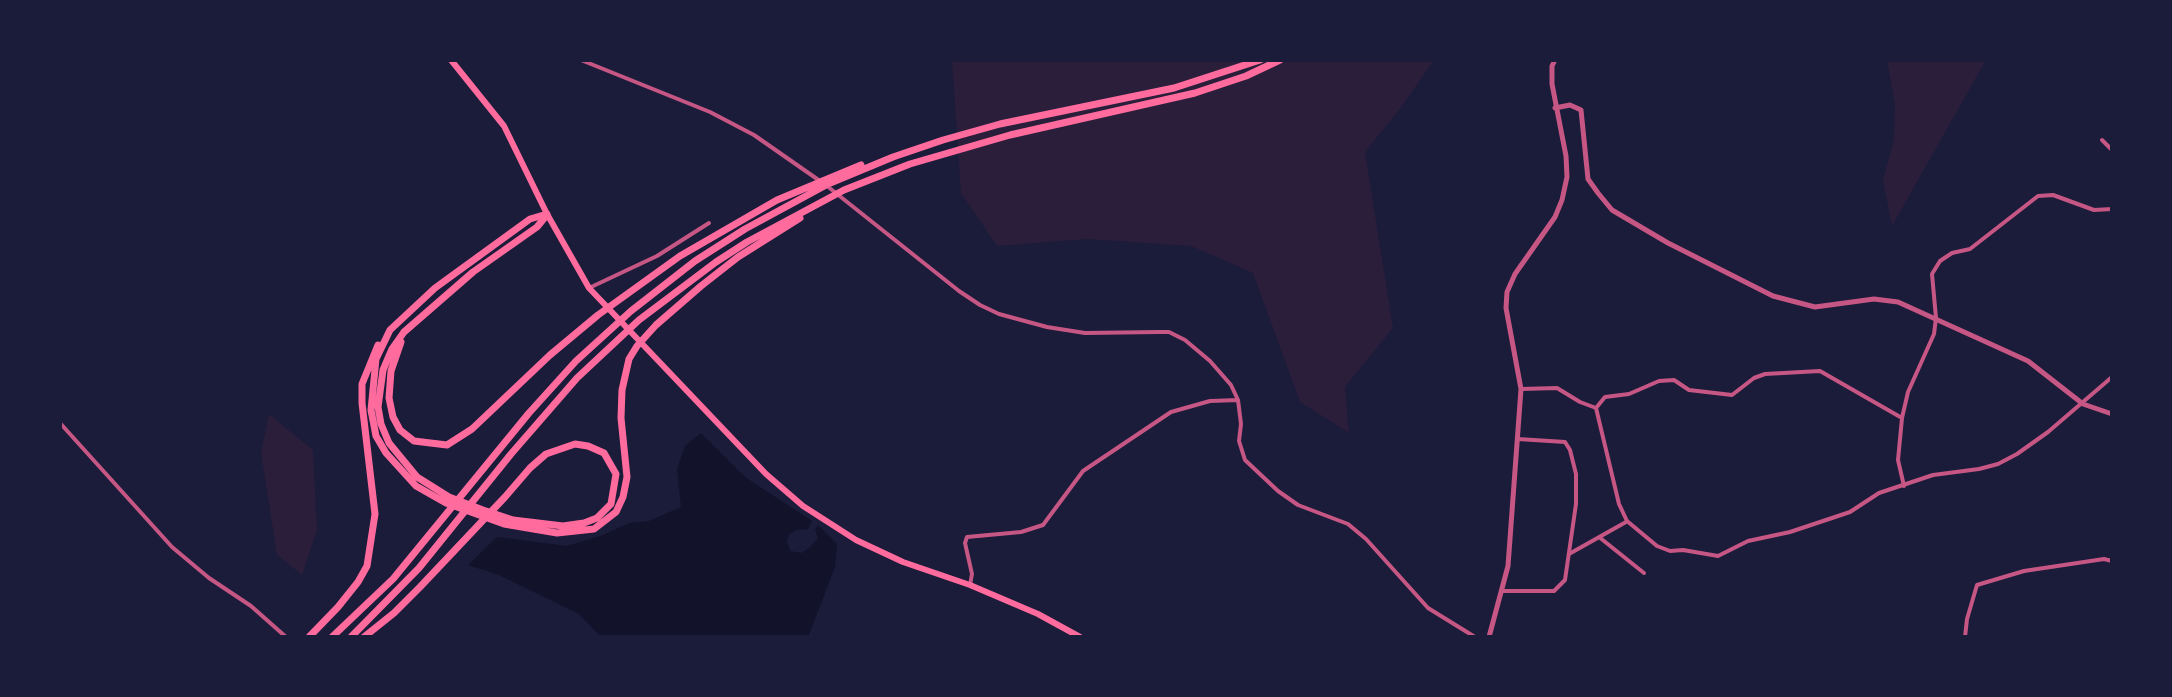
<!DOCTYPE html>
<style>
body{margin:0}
#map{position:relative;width:2172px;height:697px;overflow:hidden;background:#1b1b3a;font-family:Cabin,sans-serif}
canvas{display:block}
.frame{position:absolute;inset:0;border:62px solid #1b1b3a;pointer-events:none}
</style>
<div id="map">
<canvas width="2172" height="697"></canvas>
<div class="frame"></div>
</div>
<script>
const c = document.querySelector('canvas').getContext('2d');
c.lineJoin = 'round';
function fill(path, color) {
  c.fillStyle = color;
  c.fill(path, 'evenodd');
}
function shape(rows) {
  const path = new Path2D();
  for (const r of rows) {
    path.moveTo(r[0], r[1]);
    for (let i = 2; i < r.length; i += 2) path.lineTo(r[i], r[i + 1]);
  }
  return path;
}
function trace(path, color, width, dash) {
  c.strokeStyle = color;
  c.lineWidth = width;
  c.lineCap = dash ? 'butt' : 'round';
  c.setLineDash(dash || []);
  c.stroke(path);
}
const green = shape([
 [952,60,1434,60,1400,109,1365,152,1393,328,1345,387,1349,433,1300,402,1253,273,1191,246,1087,239,997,246,961,193],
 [1887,60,1986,60,1892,226,1883,180,1894,139,1895,105],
 [269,414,313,450,317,530,302,575,277,555,261,453]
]);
const water = shape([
 [701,433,745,477,812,521,808,529,796,530,789,534,787,541,790,551,801,553,809,548,818,538,815,530,818,525,837,544,835,567,808,637,601,637,579,614,499,575,468,565,497,537,567,546,603,535,629,523,649,521,681,507,677,469,685,446]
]);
const minor = shape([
 [581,60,710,112,754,135,820,181],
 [2102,140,2112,150],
 [827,186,959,291,980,305,999,314,1047,327,1085,333,1159,332,1169,332,1185,340,1210,361,1231,385,1238,400,1241,424,1239,441,1245,460,1278,491,1298,505,1348,524,1366,539,1428,608,1475,637],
 [589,288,657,256,709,223],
 [1521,389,1557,388,1580,402,1596,408],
 [1596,408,1619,504,1627,521,1657,546,1670,551,1683,550,1718,556,1748,541,1790,532,1850,512,1879,493,1933,475,1979,469,1998,464,2017,454,2048,432,2112,377],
 [1596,408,1605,397,1629,394,1659,381,1674,380,1689,390,1732,395,1754,378,1765,374,1820,371,1902,418],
 [60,423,172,547,209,578,251,606,286,637],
 [1904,486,1898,460,1902,418,1908,392,1934,334,1936,318,1932,274,1940,261,1952,253,1970,249,2038,196,2053,195,2094,210,2112,209],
 [1599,537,1644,573],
 [1569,554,1626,522],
 [970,585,972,574,965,543,967,537,1021,532,1043,525,1083,471,1171,412,1210,401,1238,400],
 [1503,591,1554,591,1565,580,1576,504,1576,474,1570,450,1565,442,1518,439],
 [1965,637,1967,619,1977,585,2024,571,2104,559,2112,561]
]);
const tertiary = shape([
 [1555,108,1570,105,1581,110,1588,179,1598,193,1612,210,1668,243,1773,296,1815,307,1874,299,1898,302,2028,361,2083,404,2112,414],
 [1489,637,1508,566,1521,389,1506,308,1507,292,1515,274,1555,217,1562,200,1567,177,1566,156,1552,84,1552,66,1555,60]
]);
const primary = shape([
 [451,60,504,126,547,214,589,288,766,474,803,506,856,540,903,562,970,585,1038,614,1080,637]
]);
const motorway = shape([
 [547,214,530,219,435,288,390,330,376,359,371,410,376,436,386,453,416,486,446,503,504,524,557,533,594,529,616,512,623,497,627,477,621,418,622,390,629,359,637,346,656,325,701,286,738,257,800,218],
 [401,342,391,371,389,398,393,417,400,430,414,441,447,445,472,429,550,355,598,315,680,256,777,200,861,165],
 [309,637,338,607,358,582,367,566,375,514,362,403,362,384,378,345],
 [332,637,393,579,529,413,576,361,631,311,695,261,745,229,828,184,893,157,943,140,1000,124,1174,88,1260,60],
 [351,637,419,568,511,454,577,378,639,320,716,262,747,242,844,190,910,164,1010,135,1195,93,1246,76,1280,60],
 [364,637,394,613,420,587,505,497,530,468,546,454,575,444,588,446,604,453,616,474,611,504,597,518,584,523,563,526,513,520,483,510,449,497,417,477,389,443,381,424,378,407,383,370,392,349,404,332,473,272,537,227,546,216]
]);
fill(green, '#2a1e3b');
fill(water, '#12122b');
trace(minor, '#c65784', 4);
trace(tertiary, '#c65784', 5);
trace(primary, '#ff6b9d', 6);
trace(motorway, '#ff6b9d', 7);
</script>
